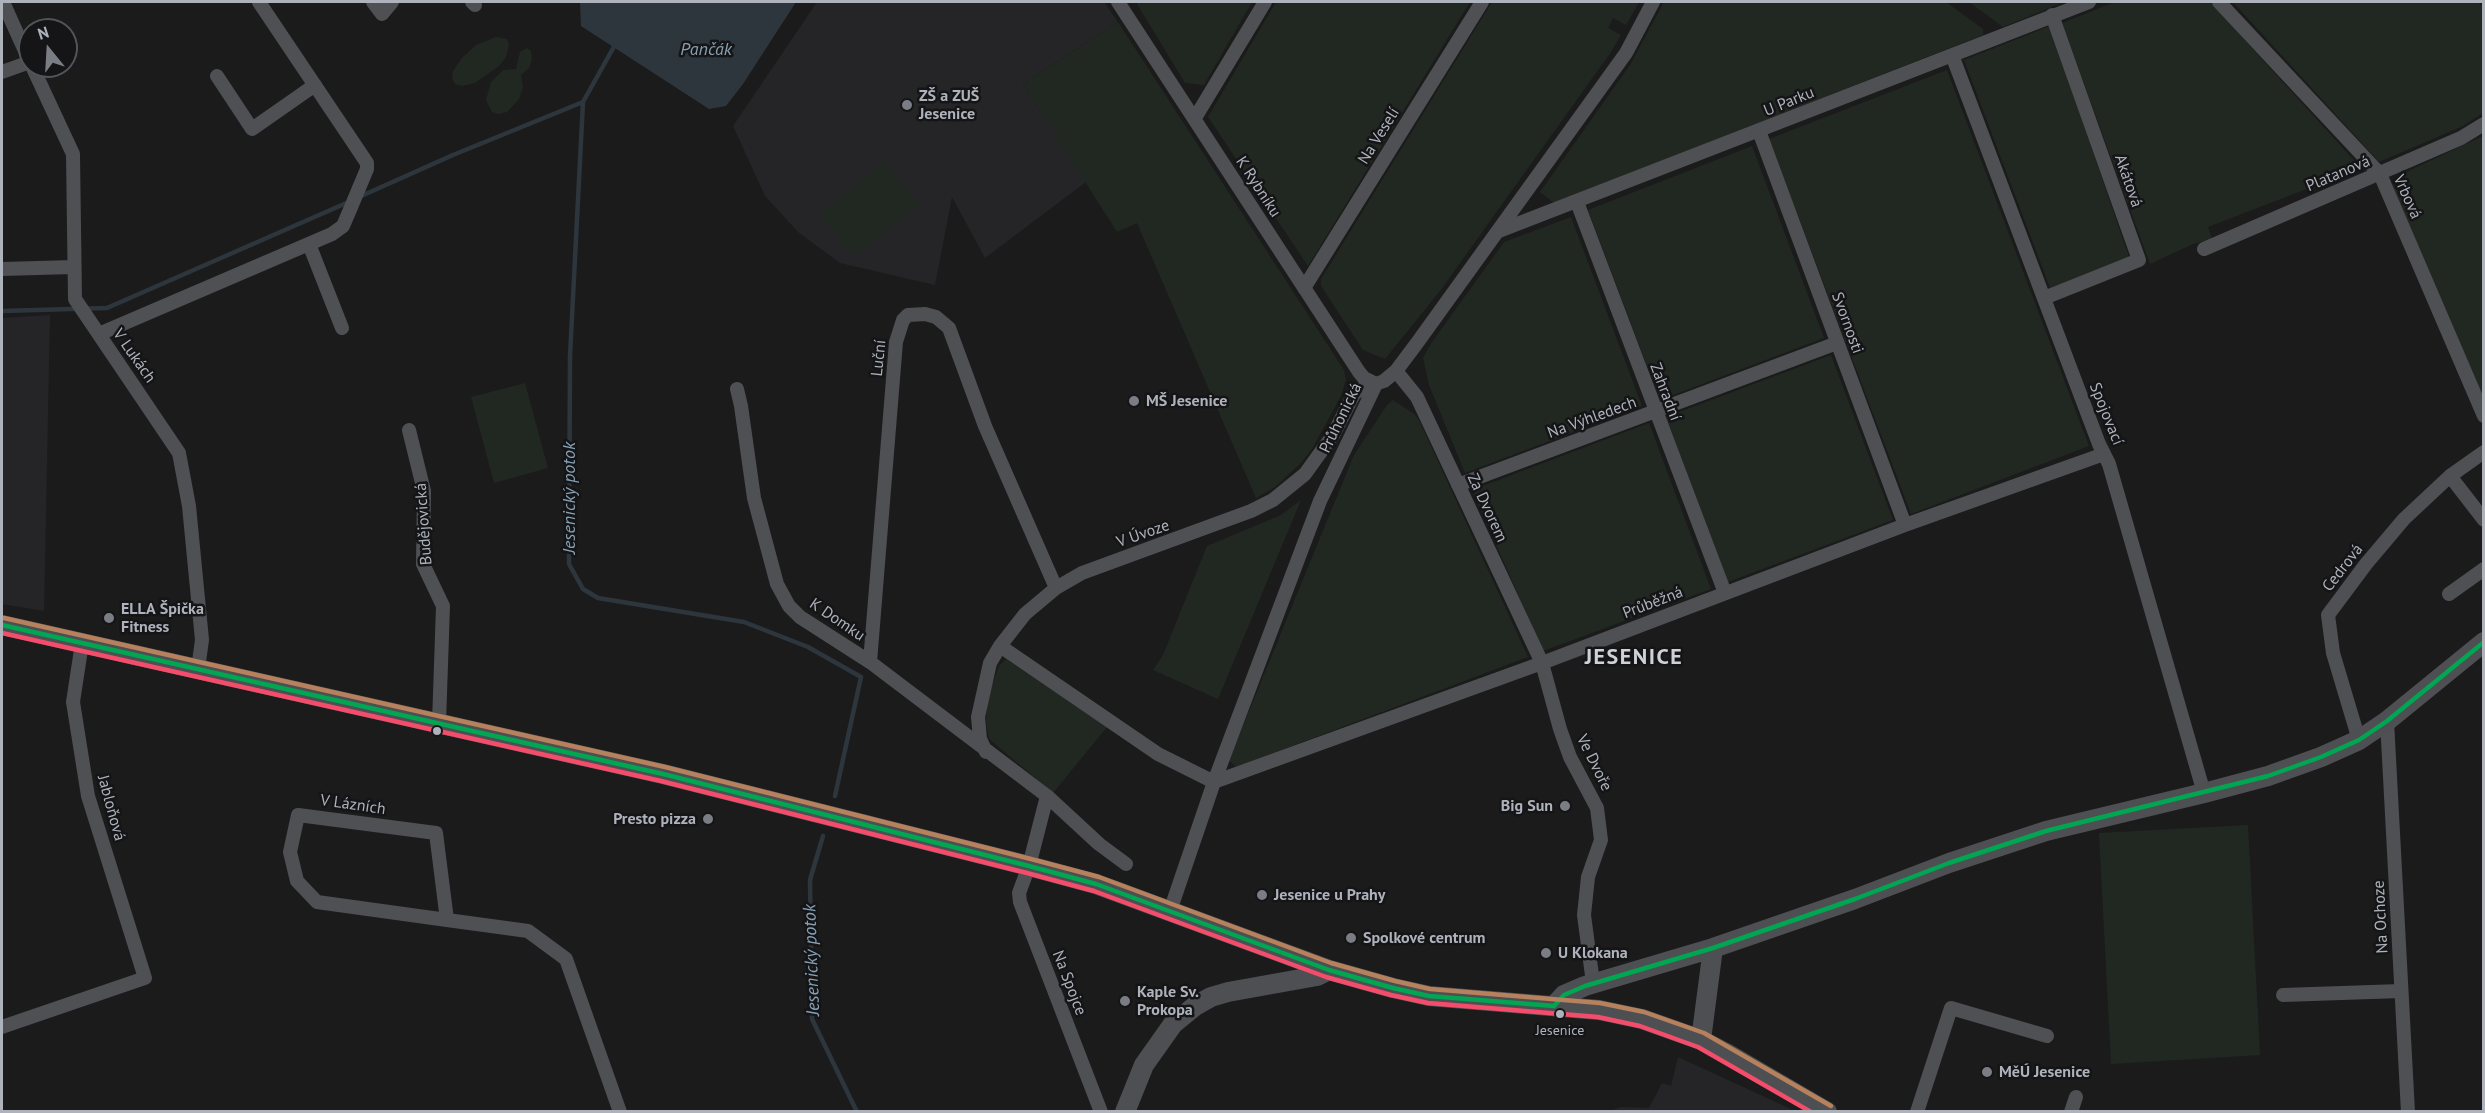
<!DOCTYPE html>
<meta charset="utf-8">
<style>
body{margin:0}
#map{position:relative;width:2485px;height:1113px;overflow:hidden;background:#1b1b1b;font-family:"PT Sans",sans-serif}
canvas{display:block}
.frame{position:absolute;inset:0;border:3px solid #adb2bb;pointer-events:none}
.north{position:absolute;left:18px;top:18px;width:60px;height:60px;box-sizing:border-box;background:#151517;border:2px solid #525459;border-radius:50%;rotate:342deg;font-size:16px;font-weight:700;line-height:24px;text-align:center;color:#adb2bb}
.north::after{content:'';display:block;margin:auto;width:21px;height:27px;background:#7a7d83;clip-path:polygon(50% 0,100% 100%,50% 72%,0 100%)}
</style>
<div id="map">
<canvas width="2485" height="1113"></canvas>
<div class="frame"></div>
<div class="north">N</div>
</div>
<script>
const c = document.querySelector('canvas').getContext('2d');
c.lineJoin = 'round';
function fill(path, color) {
  c.fillStyle = color;
  c.fill(path, 'evenodd');
}
function shape(rows) {
  const path = new Path2D();
  for (const r of rows) {
    path.moveTo(r[0], r[1]);
    for (let i = 2; i < r.length; i += 2) path.lineTo(r[i], r[i + 1]);
  }
  return path;
}
function trace(path, color, width, dash) {
  c.strokeStyle = color;
  c.lineWidth = width;
  c.lineCap = dash ? 'butt' : 'round';
  c.setLineDash(dash || []);
  c.stroke(path);
}
function drawText(font, color, halo, rows, align = 'center') {
  c.font = font + ' "PT Sans",sans-serif';
  c.lineWidth = 5;
  c.setLineDash([]);
  c.textBaseline = 'middle';
  c.strokeStyle = halo;
  c.fillStyle = color;
  for (const [text, x, y, turn = 0] of rows) {
    c.save();
    c.translate(x, y);
    c.rotate((+turn || 0) * Math.PI / 180);
    c.textAlign = isNaN(turn) ? turn : align;
    if (halo) c.strokeText(text, 0, 0);
    c.fillText(text, 0, 0);
    c.restore();
  }
}
const built = shape([
 [817,2,1104,2,1118,22,1023,84,1086,182,985,258,952,197,935,285,840,263,798,232,765,196,733,126],
 [50,315,44,611,2,604,2,318],
 [1678,1057,1791,1109,1788,1112,1610,1111,1621,1107,1649,1108,1662,1083,1671,1086]
]);
const green = shape([
 [1138,2,1252,2,1204,85,1185,83,1137,4],
 [1276,2,1470,2,1308,266,1208,117],
 [1492,2,1639,2,1626,25,1613,18,1608,28,1621,35,1611,52,1440,291,1385,359,1363,350,1321,286,1321,279],
 [1664,2,1946,2,1983,29,1983,35,1554,203,1540,192,1630,65],
 [1969,2,2064,2,2003,27],
 [2115,2,2210,2,2361,168,2208,227,2212,239,2193,244,2150,264,2062,23],
 [2233,2,2477,2,2483,6,2483,113,2463,126,2379,162],
 [1118,22,1344,370,1346,380,1341,396,1312,449,1301,463,1275,487,1256,498,1137,223,1117,232,1023,84],
 [2050,26,2129,257,2050,288,1964,60],
 [496,37,507,39,509,45,506,57,499,66,475,83,462,86,455,84,452,78,453,71,462,58,476,45],
 [527,48,531,51,532,59,529,68,521,75,523,87,519,99,507,112,498,114,492,112,486,100,491,82,503,70,516,69,520,52],
 [1947,70,2089,446,1911,514,1769,139],
 [2483,136,2483,399,2394,190,2393,184,2400,175],
 [1752,146,1824,338,1660,400,1588,210],
 [886,162,919,205,852,256,819,213],
 [1571,217,1642,406,1465,473,1429,385,1423,358,1430,345,1504,242],
 [1831,355,1893,520,1728,582,1666,417],
 [525,383,548,468,494,483,471,397],
 [1393,400,1414,414,1419,420,1528,657,1236,767,1229,760,1354,455,1387,405],
 [1649,423,1711,589,1543,651,1472,490],
 [1301,500,1218,699,1153,670,1163,655,1207,546,1281,515],
 [1006,659,1107,727,1053,793,989,739,986,721,988,697,999,666],
 [2248,825,2260,1055,2111,1064,2099,833]
]);
const water = shape([
 [580,2,796,2,743,84,726,106,709,109,581,26]
]);
const stream = shape([
 [616,43,583,102,570,356,569,564,583,589,598,598,744,622,808,647,861,677,835,796],
 [359,197,453,155,583,102],
 [2,311,107,308,351,201],
 [823,836,810,880,812,1019,857,1112]
]);
const minor = shape([
 [3,2,30,62],
 [373,2,382,14,392,2],
 [472,2,475,5],
 [1118,2,1359,372,1364,378,1376,384],
 [2219,2,2380,174,2484,416],
 [1952,55,2099,444,2109,464,2204,793],
 [32,66,73,154,75,299,179,453,189,506,202,640,198,669],
 [2,72,30,62],
 [217,76,252,129,315,85],
 [1195,118,1265,2],
 [1759,131,1905,525],
 [1577,202,1725,593],
 [1499,231,2089,2],
 [309,244,342,328],
 [2204,249,2461,138,2484,124],
 [2,269,74,267],
 [1304,288,1482,2],
 [2044,298,2139,260,2052,15],
 [99,334,332,234,343,226,349,212,367,169,367,163,259,2],
 [1396,371,1417,397,1542,663,1560,729,1570,757,1597,808,1601,840,1588,877,1584,915,1593,983],
 [737,389,741,406,754,498,777,584,789,606,800,617,870,662,1047,796,1029,866,1019,893,1020,902,1101,1112],
 [409,430,424,491,423,564,443,606,439,723],
 [2450,476,2484,520],
 [1458,485,1837,343],
 [2449,594,2484,569],
 [1000,646,1158,754,1214,782,1542,663,1905,525,2104,454],
 [870,662,896,342,903,320,908,315,925,314,936,317,949,328,985,426,1056,588],
 [2387,721,2408,1112],
 [2359,740,2333,653,2328,615,2366,564,2404,519,2450,476,2484,452],
 [986,752,980,739,978,717,990,663,1000,646,1025,614,1056,588,1082,573,1251,511,1273,500,1305,474,1333,435,1354,394,1361,389,1384,381,1396,371,1417,343,1626,53,1653,2],
 [1047,796,1099,844,1126,864],
 [1170,911,1214,782,1320,501,1376,384],
 [447,920,436,833,298,815,290,852,297,881,317,902,447,920,528,931,566,959,620,1112],
 [2283,995,2401,991],
 [2,1027,145,978,88,796,73,702,82,643],
 [1917,1112,1951,1008,2047,1036],
 [2071,1112,2076,1097]
]);
const secondary = shape([
 [2,625,663,774,1029,866,1096,884,1329,970,1393,988,1429,996,1599,1010,1642,1019,1701,1040,1726,1053,1827,1112],
 [1554,1006,1564,995,1585,986,1713,948,1855,899,1949,863,2046,831,2204,793,2268,776,2321,757,2359,740,2387,721,2484,642],
 [1701,1040,1713,948],
 [1125,1112,1144,1065,1173,1024,1195,1006,1211,997,1228,992,1317,976,1329,970]
]);
const bus1 = shape([
 [2,625,663,774,1029,866,1096,884,1329,970,1393,988,1429,996,1554,1006],
 [1554,1006,1564,995,1585,986,1713,948,1855,899,1949,863,2046,831,2268,776,2321,757,2359,740,2387,721,2484,642]
]);
const bus2 = shape([
 [2,633,661,781,1027,873,1094,891,1326,977,1391,995,1428,1003,1598,1017,1640,1026,1698,1047,1811,1112]
]);
const bus3 = shape([
 [4,618,665,767,1031,859,1099,877,1331,963,1395,981,1430,989,1600,1003,1644,1012,1704,1033,1831,1106]
]);
const markers = [
 [907,105,6,"#7a7d83"],
 [1134,401,6,"#7a7d83"],
 [109,618,6,"#7a7d83"],
 [437,731,5,"#adb2bb"],
 [1565,806,6,"#7a7d83"],
 [708,819,6,"#7a7d83"],
 [1262,895,6,"#7a7d83"],
 [1351,938,6,"#7a7d83"],
 [1546,953,6,"#7a7d83"],
 [1125,1001,6,"#7a7d83"],
 [1560,1014,5,"#adb2bb"],
 [1987,1072,6,"#7a7d83"]
];
const busNames = [
 ["Jesenice",1560,1031]
];
const poiNames = [
 ["ZŠ a ZUŠ",919,96],
 ["Jesenice",919,114],
 ["MŠ Jesenice",1146,401],
 ["ELLA Špička",121,609],
 ["Fitness",121,627],
 ["Big Sun",1553,806,"right"],
 ["Presto pizza",696,819,"right"],
 ["Jesenice u Prahy",1274,895],
 ["Spolkové centrum",1363,938],
 ["U Klokana",1558,953],
 ["Kaple Sv.",1137,992],
 ["Prokopa",1137,1010],
 ["MěÚ Jesenice",1999,1072]
];
const streetNames = [
 ["U Parku",1789,102,-22],
 ["Na Veselí",1379,136,-58],
 ["Platanová",2338,174,-23],
 ["Akátová",2128,181,71],
 ["K Rybníku",1258,187,57],
 ["Vrbová",2407,197,66],
 ["Svornosti",1847,323,70],
 ["V Lukách",134,356,55],
 ["Luční",879,358,-84],
 ["Zahradní",1665,392,69],
 ["Spojovací",2106,414,68],
 ["Průhonická",1341,418,-64],
 ["Na Výhledech",1592,418,-20],
 ["Za Dvorem",1487,508,65],
 ["Budějovická",424,524,-94],
 ["V Úvoze",1143,534,-19],
 ["Cedrová",2343,568,-52],
 ["Průběžná",1653,603,-21],
 ["K Domku",837,620,34],
 ["Ve Dvoře",1594,763,64],
 ["V Lázních",353,805,8],
 ["Jabloňová",111,808,75],
 ["Na Ochoze",2381,917,-93],
 ["Na Spojce",1069,983,69]
];
const waterNames = [
 ["Pančák",706,50],
 ["Jesenický potok",570,498,-90],
 ["Jesenický potok",812,960,-92]
];
const districtNames = [
 ["JESENICE",1634,658]
];
fill(built, '#252527');
fill(green, '#212822');
fill(water, '#2e363d');
trace(stream, '#2e363d', 4.5);
trace(minor, '#4f5054', 14);
trace(secondary, '#4e4f52', 20);
trace(bus1, '#00a651', 4.5);
trace(bus2, '#f44d6c', 4.5);
trace(bus3, '#b6815c', 4.5);
for (const [x, y, r, color] of markers) {
  const dot = new Path2D();
  dot.arc(x, y, r, 0, 2 * Math.PI);
  c.fillStyle = color;
  c.fill(dot);
  trace(dot, '#151517', 2);
}
drawText('14px', '#adb2bb', '#151517', busNames);
drawText('bold 16px', '#adb2bb', '#151517', poiNames, 'left');
drawText('16px', '#adb2bb', '#151517', streetNames);
drawText('italic 18px', '#87a0b3', '#151517', waterNames);
c.letterSpacing = '1.5px';
drawText('bold 22px', '#ced1d7', '#151517', districtNames);
c.letterSpacing = '0px';
</script>
